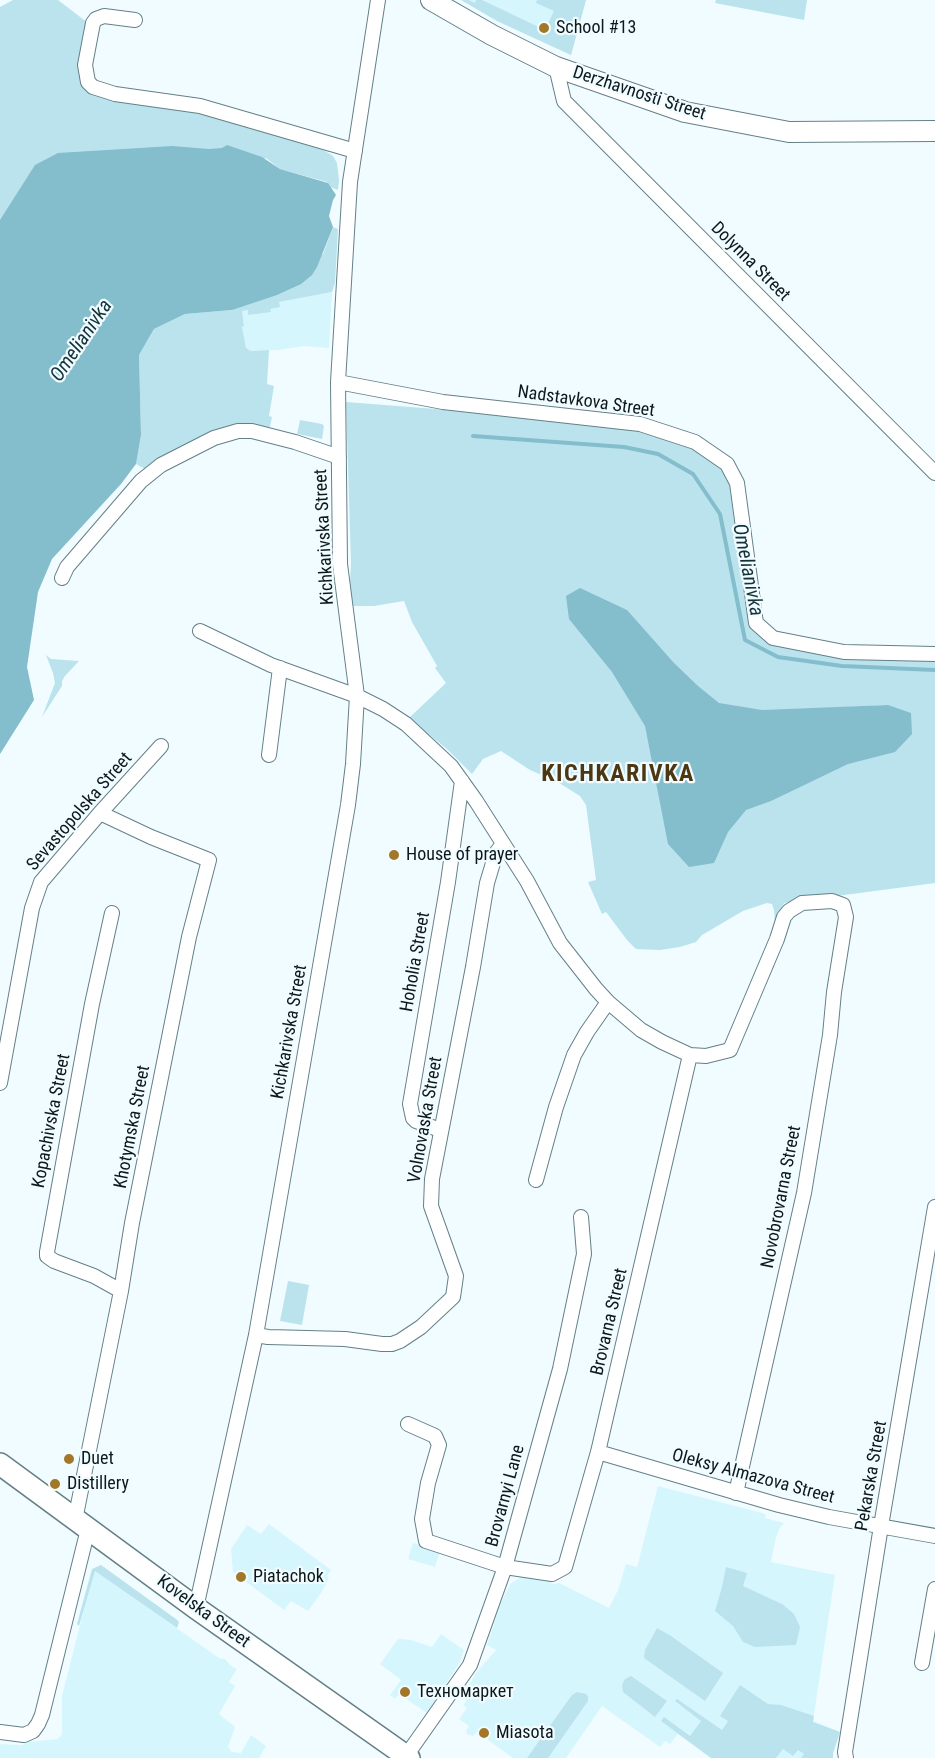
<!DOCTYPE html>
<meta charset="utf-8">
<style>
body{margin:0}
canvas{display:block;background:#f0fcff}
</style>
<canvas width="935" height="1758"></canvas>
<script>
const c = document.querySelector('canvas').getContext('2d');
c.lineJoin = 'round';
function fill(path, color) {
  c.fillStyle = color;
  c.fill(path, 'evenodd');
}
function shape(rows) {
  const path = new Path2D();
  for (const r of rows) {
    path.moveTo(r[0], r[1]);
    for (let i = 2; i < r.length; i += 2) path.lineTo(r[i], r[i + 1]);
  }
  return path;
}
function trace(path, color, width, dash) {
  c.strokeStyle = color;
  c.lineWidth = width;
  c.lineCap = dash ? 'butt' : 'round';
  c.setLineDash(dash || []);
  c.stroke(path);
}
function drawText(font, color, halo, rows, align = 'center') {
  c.font = font + ' "Roboto Condensed",sans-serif';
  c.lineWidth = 4.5;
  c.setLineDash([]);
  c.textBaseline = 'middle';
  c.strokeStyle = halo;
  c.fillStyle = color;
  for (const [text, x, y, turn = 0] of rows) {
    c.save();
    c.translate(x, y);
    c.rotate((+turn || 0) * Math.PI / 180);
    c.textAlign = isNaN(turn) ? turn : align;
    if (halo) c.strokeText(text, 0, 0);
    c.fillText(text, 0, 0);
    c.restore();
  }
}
const built = shape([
 [461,0,586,0,571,55,497,21],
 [332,292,329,348,304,346,278,350,251,351,246,348,242,326,244,326,242,311,248,310,248,315,270,311,270,309,279,302],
 [658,1486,766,1514,765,1518,784,1523,780,1528,776,1537,771,1562,835,1575,813,1721,840,1732,833,1753,833,1758,711,1758,678,1734,670,1744,665,1741,660,1747,602,1706,566,1758,513,1758,477,1732,473,1736,467,1734,466,1731,469,1726,459,1719,467,1708,463,1705,471,1694,467,1690,475,1674,496,1650,487,1645,500,1605,510,1584,523,1576,539,1575,553,1584,559,1583,609,1608,618,1590,626,1564,637,1567],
 [269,1524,331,1570,327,1576,329,1578,321,1593,308,1611,291,1601,284,1610,233,1572,231,1549,247,1525,261,1534],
 [413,1543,440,1551,435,1567,408,1559],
 [94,1570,219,1658,225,1659,231,1666,237,1669,229,1682,235,1686,219,1714,235,1727,228,1747,232,1752,241,1753,251,1735,266,1746,259,1758,0,1758,0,1744,22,1745,27,1742,58,1739,62,1734,62,1696],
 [441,1634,464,1650,460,1662,427,1713,399,1694,395,1699,390,1695,401,1680,380,1664,398,1639,411,1640,432,1647]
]);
const green = shape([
 [13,0,58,0,88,23,84,84,269,129,325,151,333,156,337,163,339,180,338,190,330,187,327,182,280,169,266,158,0,271,0,7],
 [461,0,469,0,475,3,476,0,482,0,545,30,554,11,536,3,537,0,586,0,571,55,497,21],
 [716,0,807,0,804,20,715,3],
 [333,227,338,229,335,283,332,292,279,302,280,307,270,309,271,312,248,315,248,310,242,311,244,326,242,327,246,348,251,351,269,350,267,384,274,386,269,416,272,417,270,427,267,429,246,425,147,470,136,464,141,435,139,355,154,329,185,314,232,310,323,254],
 [346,402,436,409,638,431,692,448,722,468,730,485,750,626,770,644,844,659,935,661,935,883,784,903,775,923,774,910,772,904,767,903,743,911,702,935,696,942,680,947,660,950,636,949,627,940,606,912,602,914,588,882,596,880,586,805,580,796,556,781,530,770,501,751,483,759,472,774,448,750,409,718,446,683,435,668,437,666,412,622,404,601,374,606,352,606,349,603,351,563],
 [888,705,757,729,828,708],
 [300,420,322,424,324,426,322,439,297,434],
 [46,655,51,659,79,661,65,676,62,681,62,686,42,717,55,683,53,673],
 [288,1281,309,1285,302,1325,280,1321],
 [101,1565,176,1619,179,1622,177,1628,95,1571,79,1626,77,1624,92,1569],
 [726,1567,747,1573,743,1586,782,1604,794,1614,800,1627,796,1645,755,1647,743,1642,733,1626,715,1611,722,1587],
 [657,1628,671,1636,723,1673,705,1701,644,1658,645,1650],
 [631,1676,667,1701,655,1717,623,1692,622,1685,625,1679],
 [740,1685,768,1704,781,1705,814,1716,813,1722,840,1732,833,1753,833,1758,801,1758,804,1754,798,1750,793,1756,783,1749,776,1758,711,1758,661,1721,664,1717,690,1736,701,1721,675,1701,677,1699,722,1730,728,1721,720,1716],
 [577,1692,586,1694,588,1696,588,1701,548,1758,527,1758,572,1695]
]);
const water = shape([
 [227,145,262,157,280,169,328,183,336,195,333,200,329,216,333,227,317,267,312,275,301,284,277,295,232,310,185,314,154,329,139,355,141,435,136,464,121,484,52,559,38,592,27,667,34,700,0,754,0,220,35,165,58,153,172,146,209,149,222,148],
 [580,588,627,610,674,663,698,686,719,703,762,710,888,705,911,713,912,734,895,752,848,764,771,801,746,810,728,832,714,863,689,867,668,844,645,726,612,672,569,619,566,596]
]);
const stream = shape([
 [473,436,624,447,658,454,693,474,720,514,745,640,778,657,842,666,935,670]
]);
const street = shape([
 [135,20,104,16,96,19,93,23,85,65,88,82,93,87,115,94,200,106,355,151],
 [556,67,564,101,935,473],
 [338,382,443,402,640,424,695,442,727,464,737,483,756,623,773,638,844,652,935,654],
 [62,578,67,567,141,481,161,465,214,438,238,431,252,431,295,442,339,457],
 [200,631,271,665,357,696,383,709,406,724,451,766,476,801,527,881,560,943,596,989,608,1002,641,1030,662,1042,690,1055],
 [269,755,280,668],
 [112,913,92,1004,47,1252,47,1256,54,1261,94,1276,121,1291],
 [0,1083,32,908,41,882,100,813,161,746],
 [440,1130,416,1121,413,1118,410,1104,448,882,462,781],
 [536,1180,556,1107,574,1055,587,1032,608,1002],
 [256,1335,268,1337,345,1339,382,1344,392,1344,400,1341,421,1327,453,1297,456,1276,431,1206,432,1179,473,967,487,883,496,853,502,845],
 [408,1424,435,1436,439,1445,428,1483,422,1519,426,1541,505,1567,560,1369,584,1254,581,1217],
 [598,1452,779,1505,829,1517,935,1536],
 [75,1520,121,1291,132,1223,189,937,209,860,151,837,100,813],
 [196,1608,256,1335,348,805,353,764,357,696,340,564,338,382,350,182,378,0],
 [922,1663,935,1589],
 [0,1732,24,1735,33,1731,38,1724,42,1715,88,1529],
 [406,1756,470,1665,505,1567,552,1574,565,1567,598,1452,690,1055,706,1056,730,1050,777,939,784,917,789,911,802,903,832,901,843,905,846,917,834,992,830,1035,804,1193,736,1493],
 [846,1758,845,1752,881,1526,935,1207]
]);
const secondary = shape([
 [431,0,492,35,556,67,685,112,789,132,935,131]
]);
const primary = shape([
 [0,1464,196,1608,409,1758]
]);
const markers = [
 [544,28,6,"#a37728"],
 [394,855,6,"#a37728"],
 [69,1459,6,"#a37728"],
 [55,1484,6,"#a37728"],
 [241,1577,6,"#a37728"],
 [405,1692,6,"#a37728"],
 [484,1733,6,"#a37728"]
];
const poiNames = [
 ["School #13",556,28],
 ["House of prayer",406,855],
 ["Duet",81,1459],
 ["Distillery",67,1484],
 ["Piatachok",253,1577],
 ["Техномаркет",417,1692],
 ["Miasota",496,1733]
];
const streetNames = [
 ["Derzhavnosti Street",639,94,18],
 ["Dolynna Street",750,262,45],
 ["Nadstavkova Street",586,402,8],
 ["Kichkarivska Street",325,537,-93],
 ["Sevastopolska Street",80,812,-49],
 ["Hoholia Street",416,962,-80],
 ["Kichkarivska Street",290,1032,-80],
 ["Volnovaska Street",426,1120,-80],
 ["Kopachivska Street",52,1121,-79],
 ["Khotymska Street",133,1127,-79],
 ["Novobrovarna Street",782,1197,-79],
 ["Brovarna Street",610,1322,-77],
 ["Pekarska Street",872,1476,-80],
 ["Oleksy Almazova Street",753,1477,15],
 ["Brovarnyi Lane",506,1496,-75],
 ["Kovelska Street",203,1612,36]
];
const waterNames = [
 ["Omelianivka",82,341,-56],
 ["Omelianivka",747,570,79]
];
const districtNames = [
 ["KICHKARIVKA",618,775]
];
fill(built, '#d6f6fe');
fill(green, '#bbe3ee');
fill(water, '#84bdcc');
trace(stream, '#84bdcc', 4);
trace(street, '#648087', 16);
trace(secondary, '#648087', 22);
trace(primary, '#648087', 24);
trace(street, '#fff', 14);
trace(secondary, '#fff', 20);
trace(primary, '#fff', 21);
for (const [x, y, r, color] of markers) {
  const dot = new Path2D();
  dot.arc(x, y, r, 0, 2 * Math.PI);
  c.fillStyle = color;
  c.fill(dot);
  trace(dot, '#f0fcff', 2);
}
drawText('18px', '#0d181b', '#f0fcff', poiNames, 'left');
drawText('18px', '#0d181b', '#f0fcff', streetNames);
drawText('italic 20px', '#143138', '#f0fcff', waterNames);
c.letterSpacing = '1.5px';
drawText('bold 24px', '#4c3712', '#f0fcff', districtNames);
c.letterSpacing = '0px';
</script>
